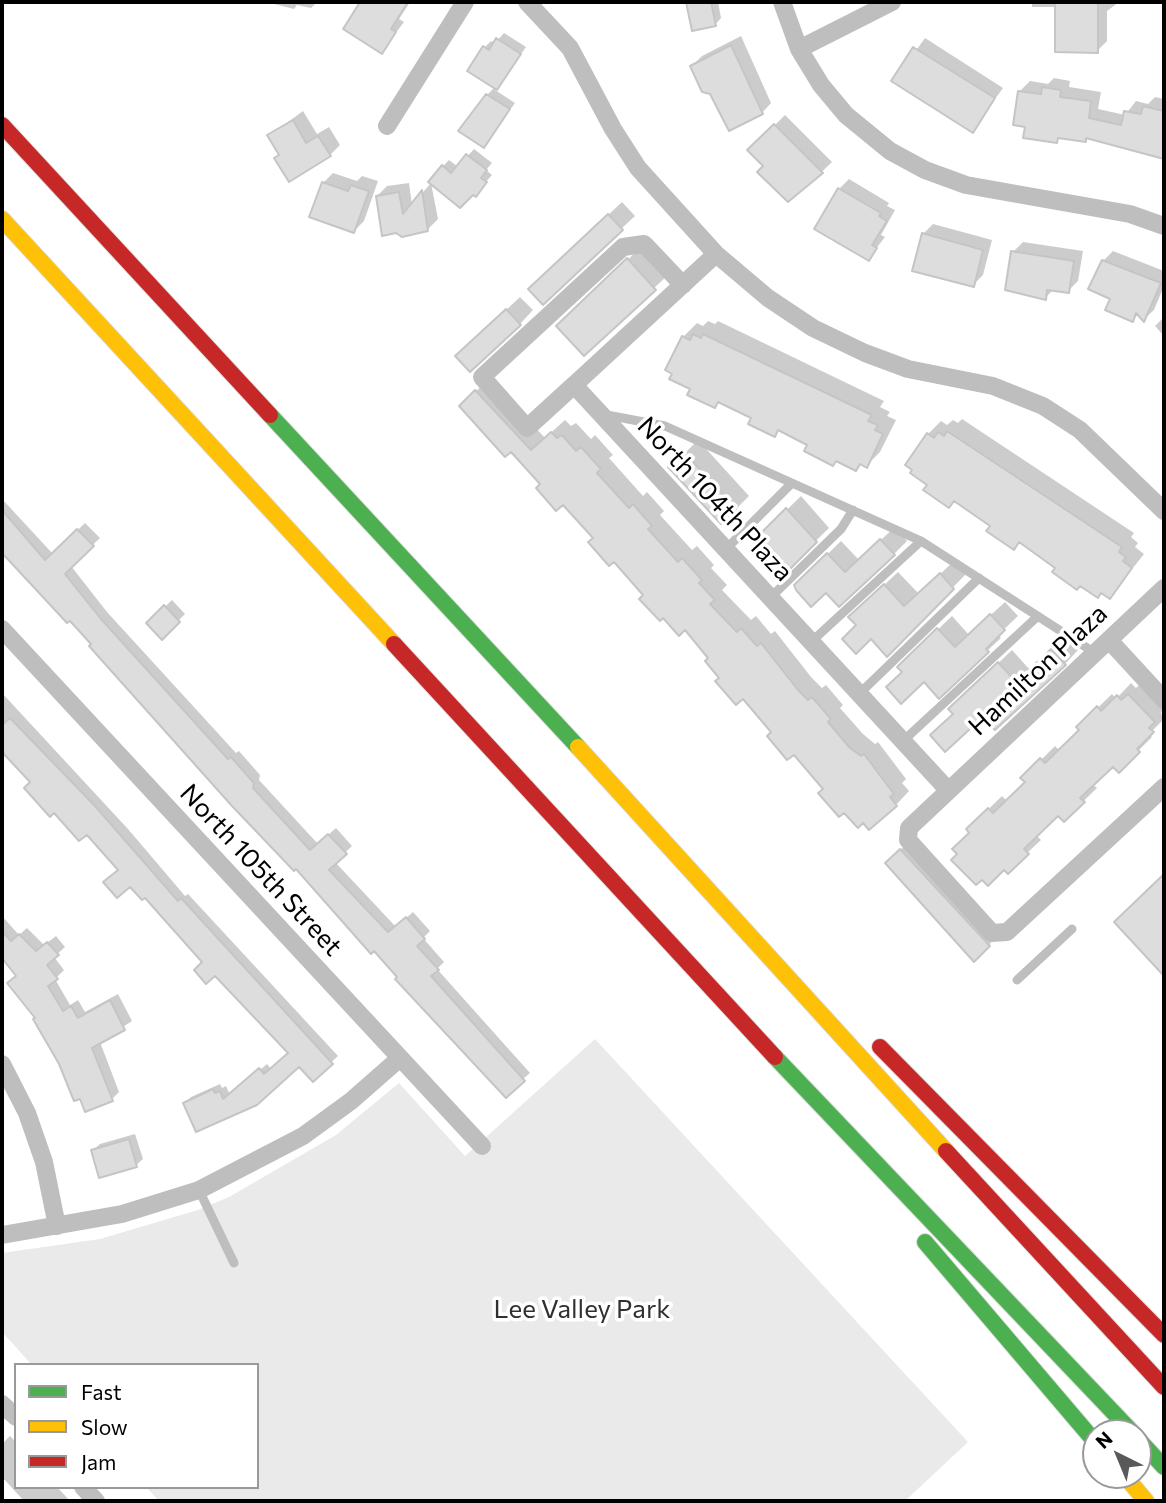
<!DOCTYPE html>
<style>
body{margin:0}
#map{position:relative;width:1166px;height:1503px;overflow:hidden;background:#fff;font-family:Commissioner,sans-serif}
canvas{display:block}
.frame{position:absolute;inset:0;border:4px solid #000;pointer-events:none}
.legend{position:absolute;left:14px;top:1363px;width:245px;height:126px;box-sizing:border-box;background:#fff;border:2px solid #999;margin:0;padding:9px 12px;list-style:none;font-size:21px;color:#000}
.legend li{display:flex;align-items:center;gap:14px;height:35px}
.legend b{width:35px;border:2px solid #999}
.north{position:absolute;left:1082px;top:1419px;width:70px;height:70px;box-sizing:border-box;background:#fff;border:2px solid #999;border-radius:50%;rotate:317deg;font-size:19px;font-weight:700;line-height:28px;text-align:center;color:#000}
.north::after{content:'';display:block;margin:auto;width:24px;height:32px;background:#595959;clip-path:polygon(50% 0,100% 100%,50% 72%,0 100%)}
</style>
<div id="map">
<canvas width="1166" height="1503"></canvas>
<div class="frame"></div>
<ul class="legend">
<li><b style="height:9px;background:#4caf50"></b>Fast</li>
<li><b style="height:9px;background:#ffc107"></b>Slow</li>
<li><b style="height:9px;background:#c62828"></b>Jam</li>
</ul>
<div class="north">N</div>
</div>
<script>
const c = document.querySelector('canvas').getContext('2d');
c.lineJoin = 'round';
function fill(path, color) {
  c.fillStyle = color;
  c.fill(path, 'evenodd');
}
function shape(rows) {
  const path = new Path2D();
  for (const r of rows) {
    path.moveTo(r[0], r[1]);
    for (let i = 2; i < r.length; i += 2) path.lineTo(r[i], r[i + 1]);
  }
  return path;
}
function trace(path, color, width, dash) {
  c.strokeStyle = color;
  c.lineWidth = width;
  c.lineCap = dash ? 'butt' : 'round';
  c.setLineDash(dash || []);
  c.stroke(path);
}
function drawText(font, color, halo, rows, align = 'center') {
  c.font = font + ' Commissioner,sans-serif';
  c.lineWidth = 7;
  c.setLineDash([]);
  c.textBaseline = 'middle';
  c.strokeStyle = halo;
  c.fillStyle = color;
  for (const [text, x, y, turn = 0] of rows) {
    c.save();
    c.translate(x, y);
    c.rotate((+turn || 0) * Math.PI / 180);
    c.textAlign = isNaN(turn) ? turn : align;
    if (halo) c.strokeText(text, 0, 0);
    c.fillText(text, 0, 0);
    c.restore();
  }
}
const green = shape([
 [595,1039,968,1442,905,1501,159,1501,146,1487,257,1487,257,1365,32,1365,2,1332,2,1253,100,1239,198,1210,229,1197,336,1135,399,1083,465,1156]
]);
const shadow = shape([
 [266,2,317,2,311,8,297,5,294,9],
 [362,2,410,2,399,19,404,22,382,51,345,28],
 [688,2,718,2,721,18,715,25,693,29],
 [1032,2,1119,2,1107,11,1107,41,1097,51,1057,7,1032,7],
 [504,33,526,47,495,90,515,103,484,146,487,95,495,87,485,47,491,41,495,43],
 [741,36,771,103,762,113,692,66,702,56],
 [925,38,1003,88,972,131,894,81],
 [1054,78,1070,81,1069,87,1101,92,1098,109,1125,115,1136,101,1148,104,1155,97,1164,99,1164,158,1089,136,1085,141,1060,137,1056,141,1027,125,1020,91,1030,81,1048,84],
 [303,111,317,134,329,127,340,145,330,155,280,154,269,136],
 [785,115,832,162,805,188,765,166,750,150],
 [474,149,492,163,486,170,492,175,475,194,443,166,449,160,458,167],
 [333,173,357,181,362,176,378,181,364,221,354,231,323,183],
 [849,179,889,203,887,206,895,210,881,235,885,237,868,259,839,189],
 [409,183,412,205,431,183,438,219,428,229,402,235,377,196,387,186],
 [622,202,635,216,621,229,543,276],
 [933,224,992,240,983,275,973,285,923,234],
 [1023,242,1083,251,1078,281,1068,291,1054,289,1045,298,1013,252],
 [642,246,668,275,584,354,572,313],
 [1113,251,1164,271,1164,286,1154,310,1144,319,1139,314,1132,320,1112,298,1103,261],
 [520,297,533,310,520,324,471,343],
 [1164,317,1164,336,1155,326],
 [708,321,715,324,718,321,884,401,880,407,890,412,887,416,896,420,880,452,866,466,862,463,856,469,780,429,774,435,753,417,720,401,714,406,692,388,683,337,697,323,703,326],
 [490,378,545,438,565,420,571,426,576,423,591,439,595,435,613,455,609,458,643,496,647,492,664,511,660,515,692,550,697,546,714,565,711,568,727,585,722,590,751,620,756,616,771,634,775,631,811,677,822,688,826,685,843,705,840,708,863,734,875,744,878,742,906,779,902,783,909,791,896,805,825,788,743,697,721,678,685,628,646,595,543,484,474,393],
 [962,419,1134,533,1131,537,1138,543,1135,547,1144,554,1110,597,1057,567,929,485,928,434,941,421,947,425,953,420,958,423],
 [698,440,749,496,736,509,671,467],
 [801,496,829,528,784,572,754,542],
 [2,499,53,554,85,523,100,538,71,566,107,612,236,753,239,751,260,775,259,780,318,844,336,828,352,846,335,862,396,927,413,912,430,931,423,938,444,962,437,969,530,1073,523,1079,399,977,93,644,2,550],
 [895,527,907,541,894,554,826,590,796,585,841,541,859,560],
 [954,561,966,574,888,654,858,625,864,604,898,572,919,594],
 [172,600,185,614,162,637,148,623],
 [1005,602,1018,616,998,635,1001,638,987,651,924,680,899,667,952,616,969,635],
 [1066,637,1078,650,1065,664,983,715,964,696,1012,650,1030,670],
 [1142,682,1164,704,1161,713,1164,719,1149,734,1152,737,1119,770,1113,764,1092,784,1097,788,1064,820,1058,813,1036,835,1041,840,1027,853,968,829,1002,796,1007,801,1027,782,1023,778,1055,746,1060,751,1081,730,1078,727,1112,694,1116,699,1131,683,1136,688],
 [2,693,128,829,185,896,188,894,338,1056,313,1079,299,1064,256,1104,185,1103,191,1097,220,1084,222,1088,226,1086,230,1095,267,1064,271,1069,290,1052,87,832,2,749],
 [915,837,1002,932,974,959,900,850],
 [2,916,19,935,27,928,44,945,56,936,65,947,54,957,64,970,55,979,70,1005,78,1000,85,1012,118,994,132,1021,100,1042,119,1092,112,1099,61,1063,18,975,2,955],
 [135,1134,143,1159,136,1165,93,1150,100,1144],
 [10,1436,16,1442,16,1487,57,1487,70,1501,24,1501,2,1477,2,1444]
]);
const building = shape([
 [360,2,408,2,391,29,396,32,382,54,343,29,360,2],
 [686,2,711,2,716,26,692,31,686,2],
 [1055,2,1098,2,1098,53,1055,52,1055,2],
 [496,38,521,54,497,90,467,71,483,46,489,50,496,38],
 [731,45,763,114,729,131,710,94,702,92,690,66,731,45],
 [913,47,995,98,973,133,891,81,913,47],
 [1042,87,1061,90,1060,97,1091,101,1089,118,1121,125,1124,111,1141,114,1143,106,1164,111,1164,159,1086,138,1086,142,1058,138,1057,143,1023,138,1025,127,1013,125,1018,91,1041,94,1042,87],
 [486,94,510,109,484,148,458,131,486,94],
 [293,120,306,143,318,136,331,156,289,182,274,158,279,155,267,135,293,120],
 [774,124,823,173,788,202,757,172,763,166,747,150,774,124],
 [466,154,487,170,481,178,487,182,476,197,473,195,460,208,428,182,442,165,451,173,466,154],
 [322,182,348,191,351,185,369,191,354,233,309,217,322,182],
 [838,188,881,213,879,216,887,221,872,245,877,248,869,261,814,229,838,188],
 [422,190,428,231,402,237,396,233,382,236,376,196,399,192,403,214,422,190],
 [608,214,623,230,543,305,528,289,608,214],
 [922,233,983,250,974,287,912,271,922,233],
 [1011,251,1074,261,1069,293,1047,290,1046,300,1005,290,1011,251],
 [627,258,656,290,584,356,556,326,627,258],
 [1102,260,1161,283,1144,322,1136,313,1133,322,1105,310,1110,299,1088,289,1102,260],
 [506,309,521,325,470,372,455,356,506,309],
 [693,334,701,338,703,334,872,415,868,421,878,425,875,430,883,434,867,468,860,464,856,471,836,461,833,466,804,451,807,445,778,430,775,437,748,424,751,418,718,402,715,408,687,395,690,389,669,379,672,374,665,370,682,336,690,340,693,334],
 [475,390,531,450,551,432,557,438,562,435,576,451,581,447,601,469,597,473,629,508,633,504,652,526,648,529,678,562,682,558,702,580,699,583,715,600,710,604,737,632,741,628,757,646,761,643,798,690,808,700,812,697,831,719,828,722,850,748,861,756,864,754,894,794,890,797,897,806,869,830,863,823,858,828,844,813,839,817,818,793,823,789,794,755,787,760,767,736,771,732,743,699,736,705,715,681,719,678,705,661,708,658,685,630,679,636,663,618,660,621,639,599,643,595,614,562,609,566,588,542,593,538,563,505,556,511,536,488,540,484,511,452,505,457,459,406,475,390],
 [947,431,1122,547,1119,552,1126,557,1123,561,1132,568,1110,599,1101,593,1098,598,1080,586,1077,590,1052,572,1055,568,1019,542,1014,550,986,531,990,526,954,501,949,508,923,490,927,485,910,473,912,470,905,465,927,433,934,438,938,432,944,436,947,431],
 [684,452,737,510,721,524,668,467,684,452],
 [786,508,817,542,784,575,752,542,786,508],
 [2,510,45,560,77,529,94,546,65,574,101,619,228,759,231,757,254,783,253,788,310,850,328,834,347,854,329,870,388,932,406,917,425,939,417,946,439,970,431,976,525,1081,506,1098,395,979,397,977,374,951,371,954,296,869,294,871,232,806,89,646,91,644,70,621,67,623,2,553,2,510],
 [880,539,895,555,839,607,826,593,811,607,796,590,794,585,827,553,845,572,880,539],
 [940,573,954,589,887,657,871,639,856,654,842,639,856,625,848,617,884,584,904,606,940,573],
 [164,605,180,622,162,640,146,623,164,605],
 [990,614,1005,630,986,649,989,652,939,699,924,682,901,704,886,687,902,672,897,667,937,628,955,647,990,614],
 [1051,649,1066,665,995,730,983,717,945,752,930,735,953,714,948,709,998,662,1016,682,1051,649],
 [1128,694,1155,722,1149,728,1154,732,1137,749,1140,752,1119,773,1113,767,1080,798,1085,802,1064,822,1058,816,1024,849,1029,854,1008,874,1004,870,988,886,982,880,976,885,951,860,957,854,952,849,969,833,966,829,988,808,993,813,1025,782,1020,778,1040,758,1045,763,1079,730,1076,727,1097,706,1101,711,1117,695,1121,700,1128,694],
 [10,718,95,806,178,901,181,898,333,1064,313,1082,299,1067,257,1105,196,1132,183,1103,213,1089,215,1093,220,1091,223,1099,259,1068,264,1074,288,1053,215,976,206,984,194,970,202,962,145,898,142,900,130,887,117,898,103,882,118,870,87,835,79,841,54,813,50,817,24,788,30,782,2,752,2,725,10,718],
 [900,849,990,946,974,962,885,863,900,849],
 [1164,874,1164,976,1114,922,1164,874],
 [2,931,11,941,19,934,36,951,47,942,59,955,47,965,58,979,48,986,63,1011,71,1006,78,1018,110,1000,125,1030,92,1048,113,1101,85,1112,80,1099,74,1101,59,1064,33,1019,35,1018,7,983,16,976,2,958,2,931],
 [129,1139,137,1167,99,1178,91,1150,129,1139]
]);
const lane = shape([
 [607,415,665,426,921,541],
 [726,549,791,484],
 [770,598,841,529,853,510],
 [811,642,921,541,1095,653],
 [859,694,979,578],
 [903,741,1038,616],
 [1017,980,1072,929],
 [199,1190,234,1263]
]);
const street = shape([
 [527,2,570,48,613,129,638,168,716,254,768,298,813,328,865,353,908,369,993,386,1043,406,1080,430,1164,511],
 [782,2,799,49,821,85,846,115,890,151,925,170,966,185,1130,214,1164,226],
 [799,49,892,2],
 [387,126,465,2],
 [716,254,574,385,948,790],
 [574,385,527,428,482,377,623,247,644,244,683,285],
 [1164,588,909,828,908,840,992,933,1007,932,1164,787],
 [2,629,482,1146],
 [1109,640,1164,700],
 [2,1064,27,1113,44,1162,57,1226],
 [2,1235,122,1214,199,1190,303,1136,351,1101,400,1058],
 [2,1404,16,1417],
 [83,1487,96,1501]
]);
const fast = shape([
 [270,415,578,747],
 [775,1057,1133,1433],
 [925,1242,1096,1443],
 [1138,1439,1164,1467]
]);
const slow = shape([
 [2,219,394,644],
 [578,747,946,1151],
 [1124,1475,1146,1501]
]);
const jam = shape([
 [2,125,270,415],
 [394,644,775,1057],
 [880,1047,1164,1335],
 [946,1151,1164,1387]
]);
const streetNames = [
 ["North 104th Plaza",715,499,47],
 ["Hamilton Plaza",1038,670,-43],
 ["North 105th Street",261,870,47]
];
const parkNames = [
 ["Lee Valley Park",582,1309]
];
fill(green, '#eaeaea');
fill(shadow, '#0003');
fill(building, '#ddd');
trace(building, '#c5c5c5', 2);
trace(fast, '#dbdbdb', 18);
trace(slow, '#dbdbdb', 18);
trace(jam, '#dbdbdb', 18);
trace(lane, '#bebebe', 9);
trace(street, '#bebebe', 18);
trace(fast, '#4caf50', 16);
trace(slow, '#ffc107', 16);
trace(jam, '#c62828', 16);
drawText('26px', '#000', '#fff', streetNames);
drawText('26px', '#303030', '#fff', parkNames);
</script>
